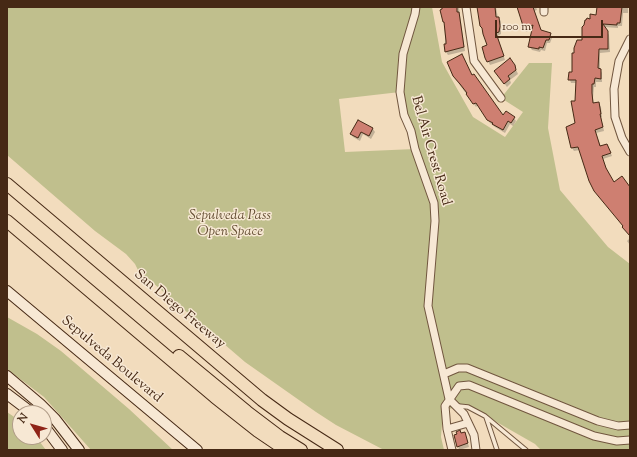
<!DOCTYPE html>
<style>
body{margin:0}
#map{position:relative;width:637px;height:457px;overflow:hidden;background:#f2dcbd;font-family:"Sorts Mill Goudy",serif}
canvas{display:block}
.frame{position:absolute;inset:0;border:8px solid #462915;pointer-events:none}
.north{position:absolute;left:12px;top:405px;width:40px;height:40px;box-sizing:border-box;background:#f7e8d4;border:1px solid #b09c88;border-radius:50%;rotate:307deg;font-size:11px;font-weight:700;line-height:16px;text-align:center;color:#462915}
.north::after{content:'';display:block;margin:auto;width:14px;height:18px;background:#8f2418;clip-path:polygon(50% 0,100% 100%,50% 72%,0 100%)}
.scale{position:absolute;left:495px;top:20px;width:108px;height:18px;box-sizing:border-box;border:2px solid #462915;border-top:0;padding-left:5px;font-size:12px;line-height:14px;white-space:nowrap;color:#462915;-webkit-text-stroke:3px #f7e8d4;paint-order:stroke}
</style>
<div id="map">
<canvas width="637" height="457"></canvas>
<div class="frame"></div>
<div class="north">N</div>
<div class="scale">100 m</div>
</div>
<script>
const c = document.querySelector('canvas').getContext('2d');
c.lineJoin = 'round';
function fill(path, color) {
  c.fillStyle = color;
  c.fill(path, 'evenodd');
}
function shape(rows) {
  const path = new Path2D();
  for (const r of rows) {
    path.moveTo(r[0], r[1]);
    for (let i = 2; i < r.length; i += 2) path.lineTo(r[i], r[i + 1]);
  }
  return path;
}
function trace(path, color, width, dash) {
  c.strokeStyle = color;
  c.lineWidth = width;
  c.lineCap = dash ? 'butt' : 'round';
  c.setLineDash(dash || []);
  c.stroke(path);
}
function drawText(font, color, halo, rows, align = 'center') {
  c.font = font + ' "Sorts Mill Goudy",serif';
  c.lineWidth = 3;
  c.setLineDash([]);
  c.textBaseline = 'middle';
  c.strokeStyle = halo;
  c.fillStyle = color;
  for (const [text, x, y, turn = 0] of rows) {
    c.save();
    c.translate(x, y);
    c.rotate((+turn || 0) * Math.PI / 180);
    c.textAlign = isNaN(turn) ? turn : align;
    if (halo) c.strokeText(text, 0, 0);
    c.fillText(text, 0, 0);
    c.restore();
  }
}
const green = shape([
 [7,7,432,7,442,62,473,117,505,137,523,112,501,98,529,63,552,63,548,128,560,190,608,247,630,264,630,450,541,450,535,444,465,404,443,411,441,437,444,450,384,450,336,425,316,412,245,362,138,270,135,264,126,254,95,231,7,155],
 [400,92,415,149,345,152,339,99],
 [7,317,37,334,61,351,129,409,173,450,91,450,44,397,7,369],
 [7,412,20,421,20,437,36,437,46,450,7,450]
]);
const shadow = shape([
 [443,7,459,7,465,51,448,55,446,52],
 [478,7,496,7,498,18,501,21,501,34,497,36,505,60,490,65,488,61,489,46],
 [518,7,536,7,537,10,534,11,541,31,550,34,552,38,550,43,547,43,545,51,541,50,540,52,532,50,530,47,533,29,526,32],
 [598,7,628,7,628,13,623,13,622,26,618,26,618,28,604,27,609,35,610,52,600,53,600,69,602,73,602,82,596,82,596,87,594,87,593,98,594,104,599,104,601,107,602,117,601,117,604,131,596,133,601,147,609,149,612,156,603,159,608,173,614,184,630,188,630,236,625,230,624,226,595,190,580,150,574,151,572,148,567,127,576,124,576,83,571,83,570,80,591,20,597,16],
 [514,65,518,74,510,80,511,83,507,87,497,74],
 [453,76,472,77,504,117,514,118,516,121,513,126,510,124,505,133,495,127,490,123,478,105,476,107],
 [373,129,375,132,371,139,363,134,360,141,353,137,351,134],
 [630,238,630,245,627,241],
 [461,434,466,436,469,447,459,450,458,446]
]);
const building = shape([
 [442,7,457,7,457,12,459,12,464,47,445,52,444,44,446,44,446,41,444,22,443,22,440,10,442,9,442,7],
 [477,7,495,7,496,17,499,17,500,26,499,32,496,33,504,56,487,62,485,58,482,47,487,45,483,34,482,28,480,26,477,7],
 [517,7,533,7,541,30,551,33,549,40,546,40,543,48,539,47,539,49,528,47,533,25,524,29,517,7],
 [597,7,622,7,620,23,617,23,617,25,603,24,608,31,608,49,599,49,598,68,601,69,601,79,595,78,594,84,592,84,592,93,593,103,599,102,601,114,600,114,603,127,595,130,600,146,607,144,611,153,602,156,606,168,614,182,622,176,630,187,630,236,622,227,623,226,594,191,589,181,578,147,571,148,566,127,575,123,571,101,575,101,576,80,568,80,569,72,572,72,572,53,574,53,574,48,577,40,582,40,582,27,584,25,585,20,586,20,587,18,590,19,590,14,596,15,597,7],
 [462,54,472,75,474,74,503,115,506,111,515,117,511,123,508,121,503,130,492,124,493,123,487,120,476,103,473,104,466,94,467,93,460,84,453,76,447,62,462,54],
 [510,58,515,65,516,70,508,76,510,79,504,84,494,71,510,58],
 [358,120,373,128,369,136,361,132,358,138,350,134,358,120],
 [460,430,461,433,465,432,468,443,457,447,454,435,457,434,456,432,460,430]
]);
const lane = shape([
 [458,406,468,407,485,416,526,450],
 [486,417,497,450]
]);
const street = shape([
 [416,7,415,14,403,54,400,92,404,115,411,131,415,149,434,203,435,221,428,306,449,399,464,414,474,435,476,450],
 [466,7,474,61,501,98],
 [544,7,544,12],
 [630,39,619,61,614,89,615,117,622,138,630,152],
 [444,374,458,368,467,368,598,421,618,426,630,425],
 [447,429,468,423],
 [452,450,447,429,445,406,459,386,469,385,594,436,617,441,630,440]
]);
const secondary = shape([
 [7,291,197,450],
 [7,376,40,404,55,419,79,450],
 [7,394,32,413],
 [44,426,62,450]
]);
const highway = shape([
 [7,184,262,400,288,419,337,450],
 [7,221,215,397,258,431,286,450],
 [179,356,247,412,280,437,301,450]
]);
const streetNames = [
 ["Bel Air Crest Road",430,151,74],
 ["San Diego Freeway",179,310,40],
 ["Sepulveda Boulevard",111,360,40]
];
const parkNames = [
 ["Sepulveda Pass",230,217],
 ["Open Space",230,233]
];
fill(green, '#c0bf8d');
fill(shadow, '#0003');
fill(building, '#ce7f71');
trace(building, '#462915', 1);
trace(lane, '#71563f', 5.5);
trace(street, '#71563f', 9);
trace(secondary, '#462915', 12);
trace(highway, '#462915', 14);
trace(lane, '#f7e8d4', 3.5);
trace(street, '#f7e8d4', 7);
trace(secondary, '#f7e8d4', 10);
trace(highway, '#f2dcbd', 12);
drawText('14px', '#462915', '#f7e8d4', streetNames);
drawText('italic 14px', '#644e33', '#f7e8d4', parkNames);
</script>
